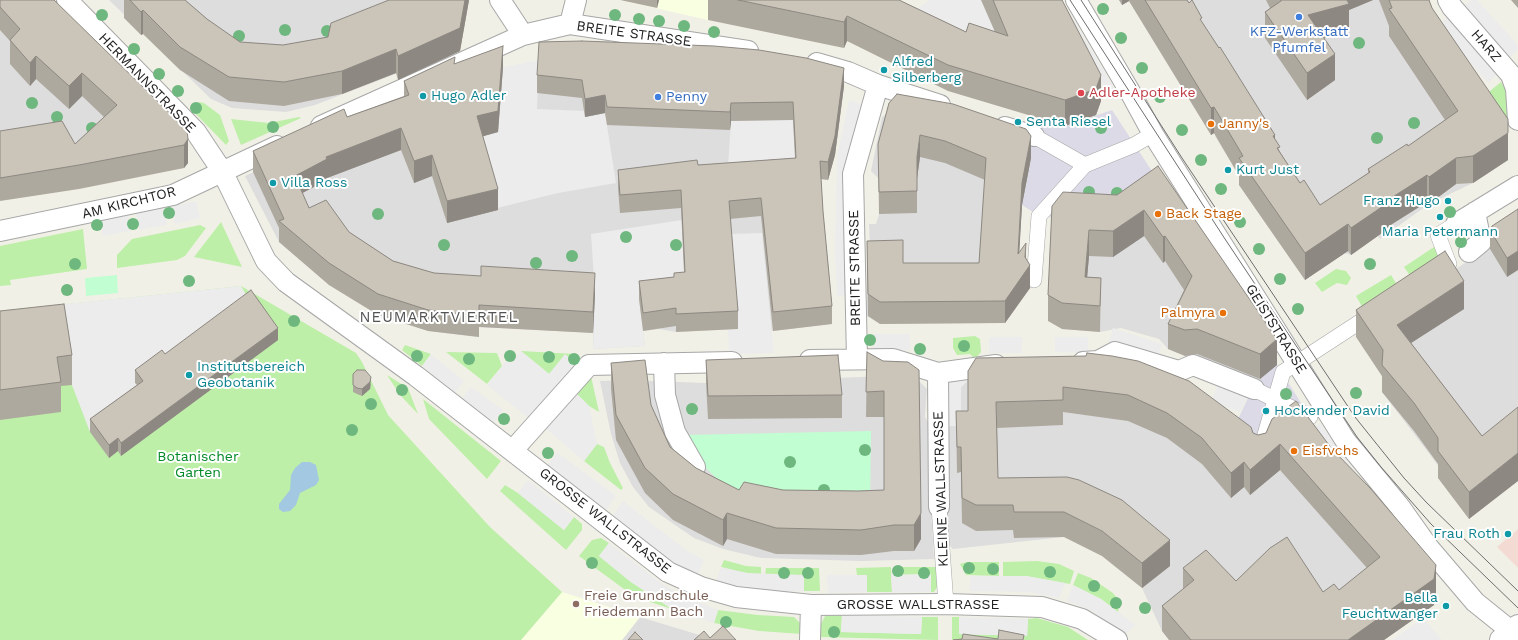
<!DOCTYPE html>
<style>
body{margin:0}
canvas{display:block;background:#f1f0e6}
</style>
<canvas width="1518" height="640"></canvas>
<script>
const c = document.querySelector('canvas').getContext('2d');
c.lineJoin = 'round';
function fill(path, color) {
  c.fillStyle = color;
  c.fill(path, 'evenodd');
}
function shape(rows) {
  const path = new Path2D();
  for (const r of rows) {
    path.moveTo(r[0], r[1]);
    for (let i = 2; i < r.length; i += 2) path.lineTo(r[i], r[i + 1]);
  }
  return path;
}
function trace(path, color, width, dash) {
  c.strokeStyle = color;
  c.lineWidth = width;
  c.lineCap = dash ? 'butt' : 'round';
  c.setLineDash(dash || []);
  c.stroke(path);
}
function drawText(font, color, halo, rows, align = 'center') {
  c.font = font + ' "Work Sans",sans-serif';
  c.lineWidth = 4;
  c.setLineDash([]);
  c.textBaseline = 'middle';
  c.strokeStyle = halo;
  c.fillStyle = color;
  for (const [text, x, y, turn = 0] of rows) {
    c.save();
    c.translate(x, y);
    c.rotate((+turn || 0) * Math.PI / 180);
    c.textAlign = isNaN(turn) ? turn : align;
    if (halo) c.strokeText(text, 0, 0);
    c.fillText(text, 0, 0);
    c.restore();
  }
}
const residential = shape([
 [0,0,187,154,188,163,184,168,0,200],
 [109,0,469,0,460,49,315,105,286,112,232,108,211,99],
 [1119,0,1419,0,1508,146,1508,160,1473,183,1429,204,1380,239,1378,236,1351,255,1344,253,1305,280,1239,185,1243,182,1216,138,1214,133,1211,135,1129,1,1122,5],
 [503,67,844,86,828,180,820,179,832,324,773,331,738,329,676,332,659,329,643,331,645,346,593,349,593,333,479,327,479,337,428,331,378,315,329,285,279,242,245,176,327,138],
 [894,109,1031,158,1022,205,1015,309,1005,323,880,324,867,316,867,263,870,248,869,224,876,224,879,214,879,179,871,171,882,117],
 [1158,192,1277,365,1255,383,1168,349,1159,339,1121,328,1100,332,1062,329,1054,230],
 [1518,229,1518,481,1469,519,1438,478,1438,470,1440,468,1382,392,1383,383,1385,381,1359,341,1360,335,1488,247],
 [913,375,927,389,925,417,931,427,929,475,934,559,861,561,761,558,723,549,694,538,649,507,633,487,620,463,611,434,600,381,627,380,706,383],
 [1009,375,1256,458,1370,514,1436,591,1434,605,1384,640,1169,640,1162,631,1142,588,1102,556,1064,537,953,549,948,544,946,426,961,426,961,387,970,378],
 [640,617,716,640,622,640]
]);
const commercial = shape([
 [1518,529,1518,568,1497,547]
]);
const education = shape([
 [620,0,713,0,708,20],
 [562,592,640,617,622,640,521,640]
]);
const grass = shape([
 [1501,82,1506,91,1509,118,1499,116,1485,95],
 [199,102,204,103,220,115,229,141,226,145,191,109],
 [299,117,301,118,241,145,231,119,269,123],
 [221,222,242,267,194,257],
 [200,225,206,228,185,256,177,260,117,268,117,255,132,239],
 [83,229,87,269,10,280,11,285,0,286,0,246],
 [1434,247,1440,258,1411,277,1404,267],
 [1336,269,1346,271,1351,278,1347,285,1337,283,1322,292,1315,283],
 [1391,275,1399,288,1364,310,1356,296],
 [241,286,356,353,362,362,388,415,490,527,562,592,521,640,0,640,0,311],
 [975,336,980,339,981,352,975,359,970,354,957,355,953,348,953,338],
 [405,345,431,354,422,366,402,350],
 [521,351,576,354,583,360,578,365,549,374],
 [446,352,497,353,502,366,487,384],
 [387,375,408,388,418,414,400,395],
 [591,376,599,412,589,406,576,393],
 [423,399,501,461,487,479,429,419],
 [597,444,604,447,610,463,623,488,621,490,584,461],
 [505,485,518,493,564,530,574,517,582,524,582,530,566,550,500,491],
 [601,538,609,543,599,556,631,582,672,609,644,600,628,592,579,556,592,540],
 [724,560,746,566,761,567,761,575,735,571,721,567],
 [1037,561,1059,564,1074,571,1070,584,1026,576,1003,576,1003,562],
 [967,562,999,562,999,576,966,575,960,564],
 [891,567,892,592,867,592,867,575,857,575,856,568],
 [895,567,938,567,940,583,934,592,931,592,931,574,895,575],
 [766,568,819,568,820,591,804,591,804,576,765,575],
 [1078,573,1091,578,1113,593,1120,602,1118,612,1101,599,1073,585],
 [718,610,758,615,794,617,802,625,802,634,759,631,714,623],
 [842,615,841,632,921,634,922,617,938,617,938,640,819,637,819,628,825,616],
 [952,617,959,617,959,634,1027,636,1028,619,1037,618,1068,627,1088,640,952,640]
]);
const park = shape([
 [117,275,118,293,86,296,85,278],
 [871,431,870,501,760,499,724,486,703,465,684,435]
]);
const parking = shape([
 [930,0,981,0,989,17,1016,52,894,24],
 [1053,0,1062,0,1118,95,1112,100],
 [1471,0,1477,0,1518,45,1518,50,1508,59,1462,7],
 [1449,15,1500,72,1488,83,1438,26],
 [539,60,537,109,584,111,585,117,605,113,616,183,558,193,497,208,477,138,498,132,503,67],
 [792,99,796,176,727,181,731,121,779,120],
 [849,100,872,108,853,174,856,294,837,296,835,251,837,156],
 [196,201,200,218,175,224,171,207],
 [164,208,167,225,139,230,136,214],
 [128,215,131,231,103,236,100,220],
 [682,220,685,291,639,299,645,346,593,349,595,294,591,234],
 [762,233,774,353,729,354,728,330,737,329,730,234],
 [241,286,251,303,143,393,90,432,72,385,64,334,30,338,27,308],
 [1113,328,1162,344,1156,361,1108,345],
 [873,334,910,334,910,350,873,350],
 [989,337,1022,337,1022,353,989,353],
 [1055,337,1088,337,1088,353,1055,352],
 [521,351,549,374,565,354,578,365,532,421,487,385,507,360,510,363],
 [431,354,464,381,455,392,422,366],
 [949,373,967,381,961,387,961,426,946,426,944,380],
 [1218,384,1248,395,1240,412,1211,402],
 [471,387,503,410,494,423,462,398],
 [576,393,589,406,597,444,584,461,546,429],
 [1320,423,1369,492,1391,529,1315,427],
 [557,452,616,496,606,510,547,466],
 [528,480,574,517,564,530,518,493],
 [623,501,686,550,704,560,698,574,673,563,613,515],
 [609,543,662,584,680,594,718,610,714,623,672,609,631,582,599,556],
 [721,567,747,573,804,575,804,591,769,593,747,590,716,581],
 [931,574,931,592,892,592,891,575],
 [827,575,867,575,867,592,828,593],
 [970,576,1026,576,1065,583,1059,598,1028,592,970,591],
 [1073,585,1101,599,1135,625,1125,635,1094,612,1067,601],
 [842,615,922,617,921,634,841,632],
 [959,617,1028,619,1027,636,959,634],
 [1423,618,1442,640,1392,640]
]);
const plaza = shape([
 [1112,110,1163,188,1063,218,1039,216,1022,205,1031,159,1026,151,1042,120,1065,126],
 [1277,365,1310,417,1255,456,1230,436,1255,383]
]);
const water = shape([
 [302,462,310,462,316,465,319,480,316,485,300,493,296,505,290,511,283,512,279,509,279,504,290,490,291,475,295,468]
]);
const pedestrian = shape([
 [1034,136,1085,165],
 [1444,267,1449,264,1438,235,1456,224],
 [1034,280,1039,216,1085,165,1134,145,1153,134],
 [1254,389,1310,417],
 [1260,452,1283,372,1372,314],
 [939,507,946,604]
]);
const minor = shape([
 [67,0,196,132,222,171,266,261,286,282,416,376,668,572,701,587,736,597,811,605,946,604,1042,607,1082,619,1117,640],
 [500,0,523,35],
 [1076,0,1129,90,1153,134,1345,440,1400,507,1429,548,1475,602,1511,631],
 [1448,0,1452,7,1511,75,1516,89,1518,120],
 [570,24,576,0],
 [817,63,848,72,878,85,940,105],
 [321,126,523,35,570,24,748,51],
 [1005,127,1034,136],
 [1456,224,1518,186],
 [0,231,173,195,277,146],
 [1469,252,1481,242,1475,212],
 [857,359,853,174,878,85],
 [810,360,893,359,938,373,996,365],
 [1083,362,1098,361,1115,352,1179,371,1193,365,1254,389],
 [664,363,665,395,675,432,695,467],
 [938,373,939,507],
 [513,450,589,365,732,362],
 [810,640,811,605]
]);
const tertiary = shape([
 [1501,640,1518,626]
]);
const tram = shape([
 [1070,0,1225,239,1357,437,1381,467,1431,524,1518,608],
 [1081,0,1182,158,1355,417,1404,478,1426,502,1518,591]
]);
const trees = [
 [1103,9],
 [102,15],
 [615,15],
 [639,19],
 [659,21],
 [684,26],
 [285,30],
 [327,31],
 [714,32],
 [239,36],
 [1121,38],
 [1359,43],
 [134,49],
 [1142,68],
 [159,74],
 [178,91],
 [1160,97],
 [32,103],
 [196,108],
 [57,117],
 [1414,123],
 [273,127],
 [92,128],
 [1101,128],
 [1182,130],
 [1377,138],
 [1201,160],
 [1221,189],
 [1089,192],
 [1117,193],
 [1450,212],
 [169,213],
 [378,214],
 [1240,222],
 [133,224],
 [97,225],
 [626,237],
 [1461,242],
 [444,245],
 [676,245],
 [1259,249],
 [572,256],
 [536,263],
 [75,264],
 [1370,264],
 [1280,279],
 [189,281],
 [67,290],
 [1298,309],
 [294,321],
 [870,340],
 [964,346],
 [920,349],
 [417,356],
 [510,356],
 [549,357],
 [469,359],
 [574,359],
 [402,390],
 [1356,393],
 [1286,394],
 [371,404],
 [692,409],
 [504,419],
 [352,430],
 [865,450],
 [548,453],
 [790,462],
 [824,490],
 [592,563],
 [969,568],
 [993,569],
 [898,571],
 [1050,572],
 [784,573],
 [808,573],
 [924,573],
 [1094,586],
 [1116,603],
 [1145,608],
 [726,622],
 [834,632]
];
const wall = shape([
 [0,0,187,130,188,163,184,168,79,189,0,201,0,131,75,144,104,117,82,96,69,109,36,79,30,86,10,64,10,41,0,30],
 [124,0,185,0,207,19,240,42,283,45,328,37,389,0,469,0,460,51,398,80,396,73,342,94,284,106,229,101,180,70,143,34,141,35,124,18],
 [620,0,659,0,657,8],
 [708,0,899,0,966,32,995,32,981,0,1062,0,1101,101,1096,115,1065,126,948,91,847,41,844,48,708,20],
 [1119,0,1187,0,1275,140,1280,152,1300,183,1320,205,1368,173,1368,169,1408,146,1445,120,1389,36,1389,26,1379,0,1429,0,1432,8,1508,160,1473,183,1456,184,1429,204,1427,202,1389,226,1389,228,1351,255,1348,251,1305,280,1239,185,1239,176,1214,133,1211,135,1129,1,1122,5],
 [1266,0,1373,0,1349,10,1349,31,1324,38,1335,80,1307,100,1265,38,1265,12,1270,8],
 [1511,0,1518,0,1518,8],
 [455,64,503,67,498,132,483,136,498,210,447,223,432,176,414,183,401,150,327,178,327,180,302,193,309,208,349,232,393,261,434,273,595,294,593,333,479,327,479,337,428,331,378,315,329,285,279,242,279,228,253,172,253,151,404,96,404,81],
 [537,75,844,86,835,155,828,180,821,179,823,211,832,306,832,324,773,331,761,216,730,219,738,311,738,329,676,332,676,326,643,331,639,299,639,281,674,277,684,272,681,208,620,213,618,188,618,170,698,165,795,158,793,120,731,121,730,130,607,125,605,113,585,117,582,98,537,93],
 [889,103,1031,158,1022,205,1019,252,1026,259,1030,288,1005,323,880,324,868,316,867,241,903,263,979,263,985,180,945,163,920,157,917,178,917,213,879,214,878,144],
 [1158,166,1277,365,1260,379,1197,354,1185,356,1168,349,1168,324,1184,290,1165,261,1163,263,1144,236,1113,257,1089,256,1087,277,1101,278,1100,332,1062,329,1048,321,1048,295,1052,206,1117,195],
 [1518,209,1507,277,1490,249,1490,230],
 [1464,309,1411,343,1482,436,1469,519,1438,478,1438,464,1414,431,1382,392,1382,376,1356,337,1356,310],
 [0,311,72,355,72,385,61,386,61,412,0,420],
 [278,340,121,456,118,451,109,458,90,432,90,419,137,385,135,383,135,370,165,354],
 [867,352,883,361,921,539,914,551,894,551,861,555,776,554,727,539,723,546,673,520,645,493,616,440,611,389,611,363,651,405,670,447,696,468,739,490,858,491,884,490,884,417,866,417],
 [1086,356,1253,433,1258,435,1266,433,1272,419,1436,591,1434,605,1384,640,1169,640,1162,631,1162,606,1183,589,1183,568,1236,581,1323,592,1339,590,1367,568,1280,470,1250,495,1244,487,1231,498,1202,464,1167,438,1128,421,1063,412,1063,425,997,428,998,478,1170,566,1142,588,1102,556,1064,537,1014,538,1013,530,976,531,962,523,961,472,957,473,956,411,968,411,968,371],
 [706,360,842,395,842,418,708,419,706,383],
 [353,374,371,384,370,389,362,396,357,394,353,392]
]);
const shadedWall = shape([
 [465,0,469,0,460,51,398,80,398,56],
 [657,0,659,0,657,8],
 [1122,0,1129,0,1129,1,1122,5],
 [1343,0,1373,0,1349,10,1349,31,1308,42,1308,15],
 [143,10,143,34,141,35,141,12],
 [847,16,847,41,844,48,844,22],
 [503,46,503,67,498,132,477,138,477,116],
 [396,49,396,73,342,94,342,71],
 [1335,54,1335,80,1307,100,1307,73],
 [36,56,36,79,30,86,30,63],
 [844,68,844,86,835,155,828,180,828,162],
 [82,73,82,96,69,109,69,86],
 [1101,75,1101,101,1096,115,1065,126,1065,100],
 [605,95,605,113,585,117,585,99],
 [731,103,731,121,730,130,730,112],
 [1214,107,1214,133,1211,135,1211,108],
 [1508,119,1508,160,1473,183,1473,156],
 [401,128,401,150,327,178,327,180,295,197,295,176,326,157],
 [920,135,920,157,917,179,917,157],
 [1275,135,1275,161,1273,136],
 [1031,136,1031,158,1022,205,1018,276,1018,254,1022,183],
 [188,139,188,163,184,168,184,145],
 [432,155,432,176,414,183,414,161],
 [1456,158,1456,184,1429,204,1429,177],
 [1427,175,1427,202,1389,226,1389,228,1351,255,1351,228,1388,200],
 [498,189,498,210,447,223,447,201],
 [1144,210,1144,236,1113,257,1113,231],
 [1348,224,1348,251,1305,280,1305,253],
 [1089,230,1089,256,1085,302,1085,277],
 [1165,236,1165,261,1163,263,1163,237],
 [1026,243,1026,265,1030,265,1030,288,1005,323,1005,301,1025,257],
 [1518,251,1518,270,1507,277,1507,258],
 [595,273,595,294,593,333,593,312],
 [1464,281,1464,309,1397,352,1397,325],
 [278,328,278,340,121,456,121,443],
 [1277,339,1277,365,1260,379,1260,354],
 [371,377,370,389,362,396,362,389],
 [118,438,118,451,109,458,109,445],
 [1280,444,1280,470,1250,495,1250,470],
 [1518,453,1518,481,1469,519,1469,492],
 [1244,462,1244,487,1231,498,1231,473],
 [727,513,727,539,723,546,723,520],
 [921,513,921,539,914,551,914,525],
 [1170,540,1170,566,1142,588,1142,563],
 [1436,565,1436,591,1434,605,1384,640,1348,640]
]);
const building = shape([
 [0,0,54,0,187,130,188,139,184,145,79,165,0,178,0,131,62,121,75,144,117,105,82,73,69,86,36,56,30,63,10,40,20,29,0,7,0,0],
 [130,0,185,0,207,19,240,42,283,45,328,37,331,23,389,0,465,0,460,28,398,56,396,49,342,71,284,82,229,77,180,47,143,10,141,12,130,0],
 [738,0,899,0,966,32,969,23,1008,36,993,0,1062,0,1101,75,1096,89,1065,100,948,65,847,16,844,22,738,0],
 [1145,0,1187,0,1189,3,1192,0,1202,18,1200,19,1219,48,1220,47,1275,135,1273,136,1280,147,1277,148,1300,183,1304,180,1320,205,1370,172,1368,169,1407,144,1408,146,1458,111,1389,9,1392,8,1389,0,1429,0,1432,8,1508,119,1508,133,1473,156,1456,158,1429,177,1427,175,1388,200,1389,202,1351,228,1348,224,1305,253,1239,158,1243,156,1214,107,1211,108,1145,0],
 [1281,0,1347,0,1349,4,1308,15,1335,54,1307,73,1265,12,1281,1,1281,0],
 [582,41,714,46,759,50,806,58,844,68,835,136,828,162,820,161,823,211,832,306,773,312,761,198,729,201,738,311,676,314,676,308,643,313,639,281,674,277,674,273,685,272,681,190,620,195,618,170,697,160,698,165,796,158,793,102,731,103,730,112,607,107,605,95,585,99,582,80,537,75,539,42,582,41],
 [503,46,498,111,477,116,498,189,447,201,432,155,414,161,401,128,326,157,327,159,295,176,309,208,326,200,349,232,393,261,434,273,481,276,481,266,595,273,593,312,479,305,479,316,428,310,378,294,329,263,279,221,284,219,253,151,344,109,347,117,409,95,404,81,455,57,454,64,503,46],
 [897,94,953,104,1026,129,1031,136,1022,183,1018,254,1026,243,1025,257,1030,265,1005,301,880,302,868,294,867,241,903,240,903,263,979,263,986,158,945,141,920,135,917,157,917,191,879,192,878,144,889,103,897,94],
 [1158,166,1277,339,1260,354,1197,329,1185,330,1168,324,1192,276,1165,236,1163,237,1144,210,1113,231,1089,230,1085,277,1101,278,1100,306,1062,303,1048,295,1052,206,1063,192,1117,195,1158,166],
 [1518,209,1518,251,1507,258,1490,230,1492,226,1518,209],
 [1445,251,1464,281,1397,325,1482,436,1518,407,1518,453,1469,492,1438,451,1438,438,1414,403,1382,365,1383,350,1356,310,1445,251],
 [251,290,278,328,121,443,118,438,109,445,90,419,143,381,135,370,162,350,165,354,251,290],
 [64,304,72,355,57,357,61,382,0,390,0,311,64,304],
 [867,352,883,361,908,362,919,370,921,513,914,525,894,525,861,530,776,528,727,513,723,520,673,494,645,468,616,415,611,363,645,360,651,405,670,447,696,468,739,490,744,482,783,490,858,491,884,490,884,391,866,392,867,352],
 [1087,353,1112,356,1138,361,1189,381,1251,427,1253,433,1258,435,1266,433,1272,419,1296,401,1332,449,1370,488,1436,565,1434,579,1348,640,1191,640,1162,606,1194,580,1183,568,1206,550,1236,581,1270,548,1287,537,1323,592,1334,584,1339,590,1380,557,1280,444,1250,470,1244,462,1231,473,1202,438,1167,413,1128,395,1063,387,1063,400,996,402,998,478,1067,477,1079,480,1122,500,1170,540,1142,563,1102,531,1064,512,1014,512,1013,505,976,505,962,498,961,447,957,447,956,411,968,411,968,371,976,358,1086,356,1087,353],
 [838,355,842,395,708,396,706,360,838,355],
 [357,370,365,370,371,377,370,382,362,389,357,388,353,385,353,374,357,370],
 [723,626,736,640,694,640,704,631,710,638,723,626],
 [999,630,1024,635,1023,640,953,640,962,639,963,634,998,639,999,630],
 [635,632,643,640,628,640,635,632]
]);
const markers = [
 [1299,17,4,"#3f7fe0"],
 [884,70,4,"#0f9aa8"],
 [1081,93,4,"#e0444e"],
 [423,96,4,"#0f9aa8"],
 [658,97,4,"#3f7fe0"],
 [1018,122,4,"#0f9aa8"],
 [1211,124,4,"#e8710a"],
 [1228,170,4,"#0f9aa8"],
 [273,183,4,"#0f9aa8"],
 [1448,201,4,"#0f9aa8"],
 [1158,214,4,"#e8710a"],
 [1440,217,4,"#0f9aa8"],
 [1223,313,4,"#e8710a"],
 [189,375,4,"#0f9aa8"],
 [1266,411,4,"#0f9aa8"],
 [1294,451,4,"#e8710a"],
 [1508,534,4,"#0f9aa8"],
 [576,604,4,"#8d6e63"],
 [1446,606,4,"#0f9aa8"]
];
const shopNames = [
 ["KFZ-Werkstatt",1299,32],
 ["Pfumfel",1299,48],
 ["Penny",666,97,"left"]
];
const streetNames = [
 ["BREITE STRASSE",634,34,8],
 ["HARZ",1486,46,49],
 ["HERMANNSTRASSE",147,83,46],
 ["AM KIRCHTOR",129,203,-14],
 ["BREITE STRASSE",855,268,-91],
 ["GEISTSTRASSE",1276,329,58],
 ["KLEINE WALLSTRASSE",941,489,-92],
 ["GROSSE WALLSTRASSE",605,521,38],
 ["GROSSE WALLSTRASSE",918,605]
];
const cultureNames = [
 ["Alfred",892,62],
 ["Silberberg",892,78],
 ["Hugo Adler",431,96],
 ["Senta Riesel",1026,122],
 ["Kurt Just",1236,170],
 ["Villa Ross",281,183],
 ["Franz Hugo",1440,201,"right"],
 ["Maria Petermann",1440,232,"center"],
 ["Institutsbereich",197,367],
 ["Geobotanik",197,383],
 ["Hockender David",1274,411],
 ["Frau Roth",1500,534,"right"],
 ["Bella",1438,598,"right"],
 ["Feuchtwanger",1438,614,"right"]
];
const healthNames = [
 ["Adler-Apotheke",1089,93]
];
const foodNames = [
 ["Janny's",1219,124],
 ["Back Stage",1166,214],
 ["Palmyra",1215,313,"right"],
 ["Eisfvchs",1302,451]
];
const parkNames = [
 ["Botanischer",198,457],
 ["Garten",198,473]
];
const educationNames = [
 ["Freie Grundschule",584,596],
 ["Friedemann Bach",584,612]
];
const neighbourhoodNames = [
 ["NEUMARKTVIERTEL",439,318]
];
fill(residential, '#dedddd');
fill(commercial, '#f3dbd4');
fill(education, '#f9ffe1');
fill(grass, '#beefa8');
fill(park, '#c1fed1');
fill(parking, '#ececec');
fill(plaza, '#dcdae7');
fill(water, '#a3c8e2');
trace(pedestrian, '#a7a7a7', 16);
trace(minor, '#a7a7a7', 22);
trace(tertiary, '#a7a7a7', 24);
trace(pedestrian, '#fff', 15);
trace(minor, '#fff', 20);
trace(tertiary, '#fff', 22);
trace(tram, '#6e6e6e', 1);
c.fillStyle = '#6eb77e';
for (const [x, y] of trees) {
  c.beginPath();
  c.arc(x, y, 6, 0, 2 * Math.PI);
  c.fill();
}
fill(wall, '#aea99f');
fill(shadedWall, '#8d8982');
fill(building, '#cac4b9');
trace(building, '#8d8982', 1);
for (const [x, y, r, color] of markers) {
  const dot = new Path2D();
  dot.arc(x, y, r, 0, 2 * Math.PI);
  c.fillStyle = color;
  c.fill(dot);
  trace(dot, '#fff', 1.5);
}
drawText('14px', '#366cbe', '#fff', shopNames);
drawText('14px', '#202020', '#fff', streetNames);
drawText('14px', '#0d838f', '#fff', cultureNames, 'left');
drawText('14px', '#be3a42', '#fff', healthNames, 'left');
drawText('14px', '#c56008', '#fff', foodNames, 'left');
drawText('14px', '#038928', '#fff', parkNames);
drawText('14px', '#785e54', '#fff', educationNames, 'left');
c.letterSpacing = '1px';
drawText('15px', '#535353', '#fff', neighbourhoodNames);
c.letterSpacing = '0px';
</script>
